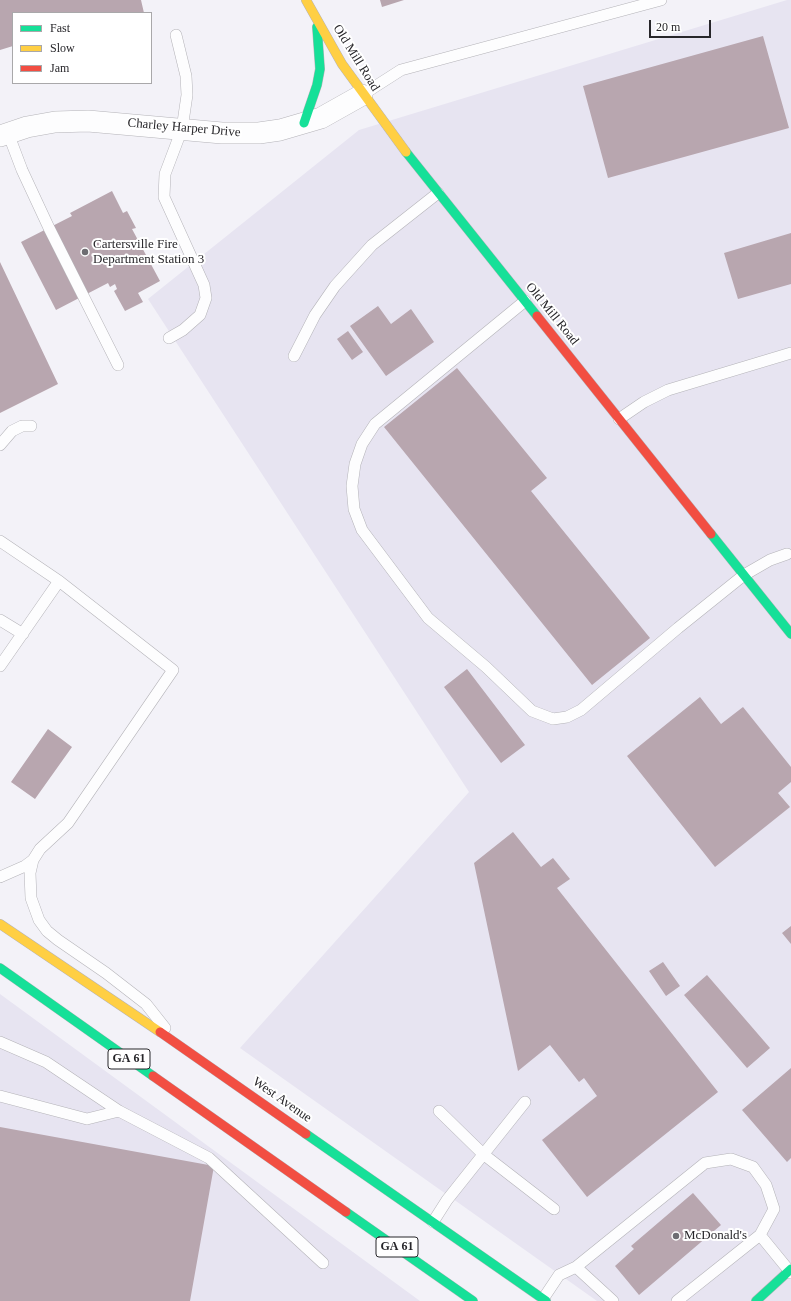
<!DOCTYPE html>
<style>
body{margin:0}
#map{position:relative;width:791px;height:1301px;overflow:hidden;background:#f3f2f8;font-family:Georgia,serif}
canvas{display:block}
.legend{position:absolute;left:12px;top:12px;width:140px;height:72px;box-sizing:border-box;background:#fff;border:1px solid #a9a8aa;margin:0;padding:5px 7px;list-style:none;font-size:12px;color:#27262a}
.legend li{display:flex;align-items:center;gap:8px;height:20px}
.legend b{width:20px;border:1px solid #a9a8aa}
.scale{position:absolute;left:649px;top:20px;width:62px;height:18px;box-sizing:border-box;border:2px solid #27262a;border-top:0;padding-left:5px;font-size:12px;line-height:14px;white-space:nowrap;color:#27262a;-webkit-text-stroke:3px #fff;paint-order:stroke}
</style>
<div id="map">
<canvas width="791" height="1301"></canvas>
<ul class="legend">
<li><b style="height:5px;background:#16e098"></b>Fast</li>
<li><b style="height:5px;background:#ffcf43"></b>Slow</li>
<li><b style="height:5px;background:#f24e42"></b>Jam</li>
</ul>
<div class="scale">20 m</div>
</div>
<script>
const c = document.querySelector('canvas').getContext('2d');
c.lineJoin = 'round';
function fill(path, color) {
  c.fillStyle = color;
  c.fill(path, 'evenodd');
}
function shape(rows) {
  const path = new Path2D();
  for (const r of rows) {
    path.moveTo(r[0], r[1]);
    for (let i = 2; i < r.length; i += 2) path.lineTo(r[i], r[i + 1]);
  }
  return path;
}
function trace(path, color, width, dash) {
  c.strokeStyle = color;
  c.lineWidth = width;
  c.lineCap = dash ? 'butt' : 'round';
  c.setLineDash(dash || []);
  c.stroke(path);
}
function drawText(font, color, halo, rows, align = 'center') {
  c.font = font + ' Georgia,serif';
  c.lineWidth = 4;
  c.setLineDash([]);
  c.textBaseline = 'middle';
  c.strokeStyle = halo;
  c.fillStyle = color;
  for (const [text, x, y, turn = 0] of rows) {
    c.save();
    c.translate(x, y);
    c.rotate((+turn || 0) * Math.PI / 180);
    c.textAlign = isNaN(turn) ? turn : align;
    if (halo) c.strokeText(text, 0, 0);
    c.fillText(text, 0, 0);
    c.restore();
  }
}
const built = shape([
 [787,0,791,0,791,1301,597,1301,240,1048,469,792,148,299,359,130],
 [0,994,420,1301,0,1301]
]);
const building = shape([
 [0,0,141,0,144,13,13,13,13,46,0,50],
 [380,0,404,0,382,7],
 [763,36,789,128,608,178,583,86],
 [112,191,123,213,127,211,136,228,132,229,160,281,138,293,143,302,125,311,114,291,117,289,115,284,110,287,108,283,56,310,21,242,72,216,70,213],
 [791,233,791,284,738,299,724,253],
 [0,262,58,384,0,413],
 [378,306,391,324,411,309,434,342,386,376,350,326],
 [348,331,363,352,352,360,337,339],
 [457,368,547,478,531,491,650,638,592,685,384,427],
 [467,669,525,745,501,763,444,687],
 [700,697,721,724,743,707,791,767,791,782,778,793,790,807,715,867,627,756],
 [48,729,72,747,35,799,11,782],
 [513,832,541,867,553,858,570,879,557,888,718,1092,587,1197,542,1140,597,1096,584,1078,579,1082,550,1045,518,1071,474,863],
 [791,926,791,944,782,933],
 [663,962,680,986,666,996,649,971],
 [707,975,770,1048,747,1068,684,995],
 [791,1068,791,1158,787,1162,742,1110],
 [0,1127,214,1166,190,1301,0,1301],
 [693,1193,721,1225,639,1295,615,1266,634,1249,631,1246]
]);
const lane = shape([
 [362,95,401,70,661,0],
 [8,133,22,170,49,228,118,365],
 [525,301,375,424,362,444,355,464,352,486,354,509,362,530,428,618,486,667,532,711,553,719,567,717,581,710,678,628,744,575,770,560,787,554],
 [169,338,183,330,200,315,206,298,204,285,164,197,165,174,182,129,187,95,186,76,176,35],
 [294,356,315,315,335,286,372,245,438,193],
 [619,419,644,402,668,390,791,353],
 [0,445,12,431,22,426,31,426],
 [0,541,59,581,173,670,68,823,40,849,33,860,25,866,0,877],
 [0,620,23,634],
 [0,666,59,581],
 [33,860,30,873,31,898,39,920,47,931,58,940,106,973,146,1004,165,1028],
 [0,1042,46,1062,119,1111,209,1158,323,1263],
 [0,1096,87,1119,119,1111],
 [439,1111,483,1154,554,1209],
 [433,1222,447,1200,525,1102],
 [760,1235,791,1273],
 [576,1267,613,1301],
 [543,1299,559,1275,576,1267,705,1163,731,1159,753,1167,766,1185,774,1209,760,1235,677,1301]
]);
const street = shape([
 [0,136,27,127,55,122,88,121,222,133,259,133,280,130,321,118,362,95]
]);
const fast = shape([
 [304,123,317,85,320,69,317,27],
 [406,152,537,316],
 [711,534,791,634],
 [0,968,153,1076],
 [306,1134,546,1301],
 [346,1212,473,1301],
 [756,1301,791,1269]
]);
const slow = shape([
 [306,0,342,64,406,152],
 [0,924,160,1032]
]);
const jam = shape([
 [537,316,711,534],
 [160,1032,306,1134],
 [153,1076,346,1212]
]);
const markers = [
 [85,252,4,"#6e6d72"],
 [676,1236,4,"#6e6d72"]
];
const shields = [
 [129,1059,42],
 [397,1247,42]
];
const shieldNames = [
 ["GA 61",129,1059],
 ["GA 61",397,1247]
];
const streetNames = [
 ["Old Mill Road",356,58,58],
 ["Charley Harper Drive",184,128,5],
 ["Old Mill Road",552,314,51],
 ["West Avenue",282,1100,35]
];
const poiNames = [
 ["Cartersville Fire",93,245],
 ["Department Station 3",93,260],
 ["McDonald's",684,1236]
];
fill(built, '#e7e4f1');
fill(building, '#b8a6af');
trace(lane, '#b4b3b8', 12);
trace(street, '#b4b3b8', 22);
trace(fast, '#b4b3b8', 10);
trace(slow, '#b4b3b8', 10);
trace(jam, '#b4b3b8', 10);
trace(lane, '#fdfdfe', 11);
trace(street, '#fdfdfe', 21);
trace(fast, '#16e098', 9);
trace(slow, '#ffcf43', 9);
trace(jam, '#f24e42', 9);
for (const [x, y, r, color] of markers) {
  const dot = new Path2D();
  dot.arc(x, y, r, 0, 2 * Math.PI);
  c.fillStyle = color;
  c.fill(dot);
  trace(dot, '#fff', 1.5);
}
for (const [x, y, w] of shields) {
  const box = new Path2D();
  box.roundRect(x - w / 2, y - 10, w, 20, 3);
  c.fillStyle = '#fff';
  c.fill(box);
  trace(box, '#27262a', 1);
}
drawText('bold 12px', '#27262a', null, shieldNames);
drawText('13px', '#27262a', '#fff', streetNames);
drawText('13px', '#27262a', '#fff', poiNames, 'left');
</script>
